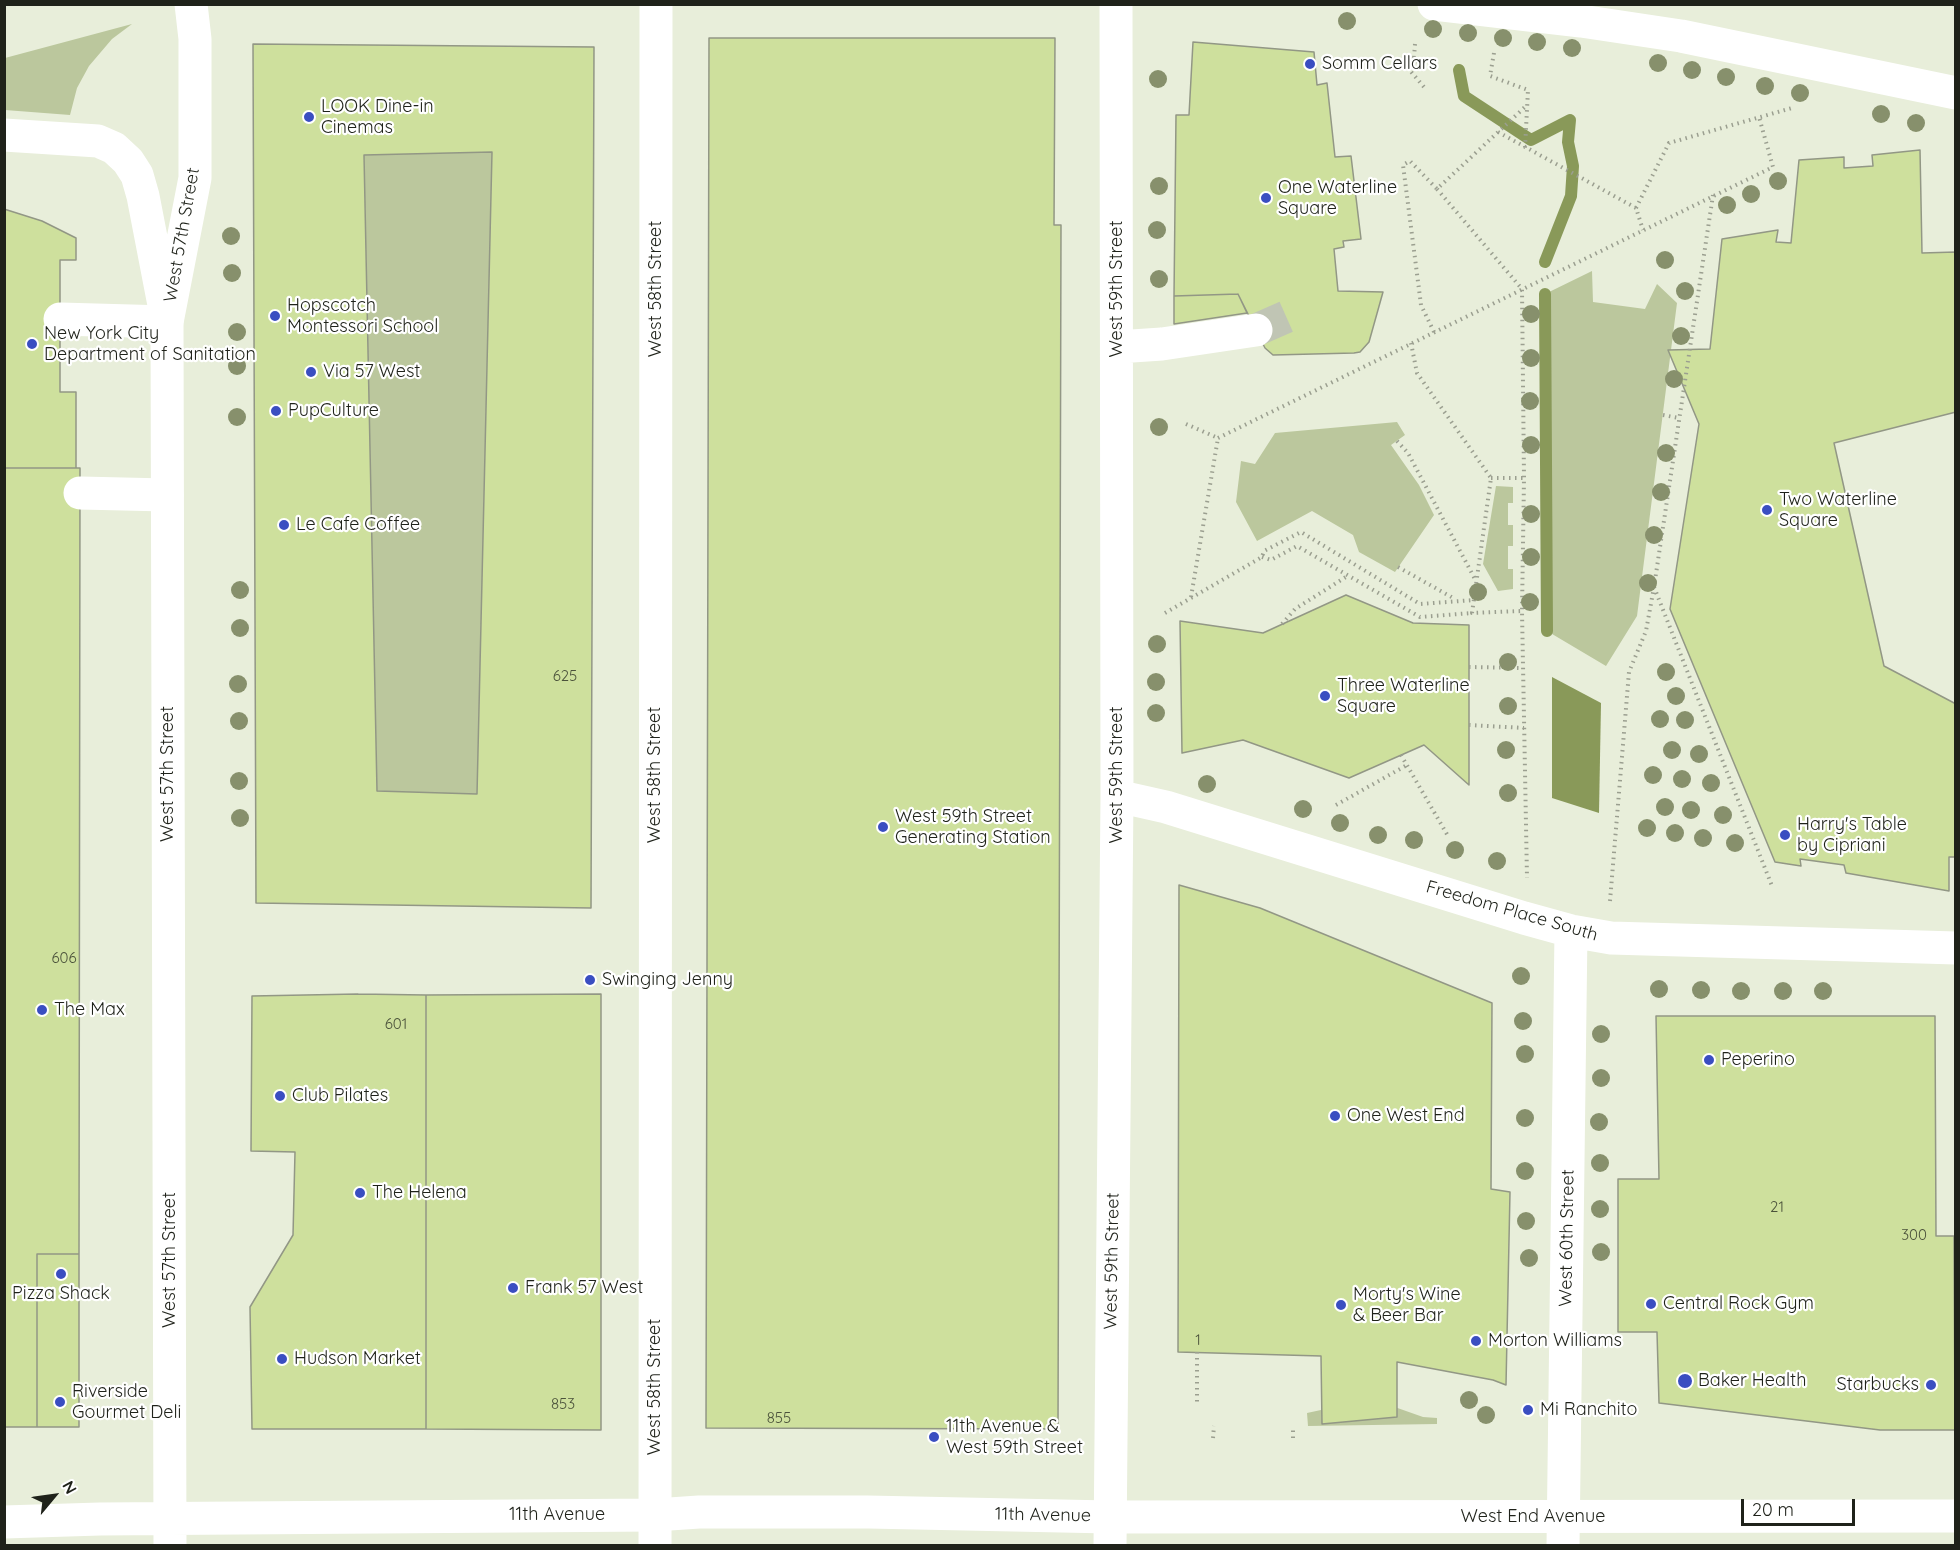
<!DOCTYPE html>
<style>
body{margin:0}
#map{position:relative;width:1960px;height:1550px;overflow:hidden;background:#e8eeda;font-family:Quicksand,sans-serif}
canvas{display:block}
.frame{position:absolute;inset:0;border:6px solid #1f221a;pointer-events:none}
.north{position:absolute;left:24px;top:1466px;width:60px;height:60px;-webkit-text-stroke:4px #fff;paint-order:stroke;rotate:61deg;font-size:16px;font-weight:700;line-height:24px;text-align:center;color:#1f221a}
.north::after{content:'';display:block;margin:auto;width:21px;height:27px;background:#1f221a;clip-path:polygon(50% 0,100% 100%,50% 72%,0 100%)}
.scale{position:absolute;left:1741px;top:1499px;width:114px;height:27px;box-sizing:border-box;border:3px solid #1f221a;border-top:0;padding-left:8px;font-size:18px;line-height:21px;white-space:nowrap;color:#1f221a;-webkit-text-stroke:4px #fff;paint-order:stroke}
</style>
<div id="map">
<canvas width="1960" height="1550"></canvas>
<div class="frame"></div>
<div class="north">N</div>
<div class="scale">20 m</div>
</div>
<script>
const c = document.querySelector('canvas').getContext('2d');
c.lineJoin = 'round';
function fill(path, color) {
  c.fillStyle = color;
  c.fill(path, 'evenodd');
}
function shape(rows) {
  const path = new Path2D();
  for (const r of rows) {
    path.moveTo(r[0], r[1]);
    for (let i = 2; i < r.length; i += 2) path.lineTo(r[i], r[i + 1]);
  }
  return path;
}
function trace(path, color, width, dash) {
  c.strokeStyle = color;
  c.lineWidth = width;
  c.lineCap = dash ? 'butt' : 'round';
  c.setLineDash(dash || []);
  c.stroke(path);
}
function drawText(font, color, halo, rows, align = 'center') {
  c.font = font + ' Quicksand,sans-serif';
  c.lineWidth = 4.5;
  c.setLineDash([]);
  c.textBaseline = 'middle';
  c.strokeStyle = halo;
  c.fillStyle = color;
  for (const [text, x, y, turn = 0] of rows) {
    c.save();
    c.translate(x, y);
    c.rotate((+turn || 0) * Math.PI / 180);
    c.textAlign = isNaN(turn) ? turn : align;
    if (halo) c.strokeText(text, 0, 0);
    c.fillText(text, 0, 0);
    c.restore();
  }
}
const green = shape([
 [132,24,112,39,89,66,77,88,70,115,5,110,5,58],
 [492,152,477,794,377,791,364,155],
 [1592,271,1593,302,1645,309,1657,284,1677,303,1637,616,1606,666,1547,631,1545,294],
 [1397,422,1405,435,1391,445,1419,485,1434,515,1395,572,1359,552,1353,535,1312,511,1257,541,1236,502,1241,461,1255,464,1275,433],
 [1496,486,1513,487,1513,503,1508,503,1508,525,1513,525,1513,546,1508,546,1508,569,1513,569,1513,589,1498,591,1483,564],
 [1372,1399,1423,1417,1437,1418,1437,1424,1308,1426,1307,1413]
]);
const water = shape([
 [1552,677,1601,703,1599,813,1552,798]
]);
const stream = shape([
 [1459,70,1464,96,1531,140,1570,120,1568,142,1573,166,1571,196,1545,262],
 [1545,294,1547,631]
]);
const building = shape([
 [709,38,1055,38,1054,225,1061,225,1058,1429,706,1428,709,38],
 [1193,42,1314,52,1317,85,1327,83,1335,157,1351,156,1361,239,1343,241,1344,247,1334,249,1338,291,1383,292,1369,342,1360,352,1354,353,1273,355,1265,348,1238,294,1174,296,1176,115,1189,115,1193,42],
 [253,44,594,47,591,908,256,903,253,44],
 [492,152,477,794,377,791,364,155,492,152],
 [1920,150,1922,253,1956,252,1956,412,1834,443,1884,666,1956,704,1956,857,1949,857,1949,891,1846,873,1844,865,1800,859,1801,866,1775,862,1670,609,1699,424,1668,350,1710,349,1722,239,1778,230,1776,242,1791,243,1799,160,1844,157,1844,168,1873,166,1872,155,1920,150],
 [4,209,42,221,76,238,76,260,60,260,60,392,76,392,76,468,4,468,4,209],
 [1238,294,1247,313,1174,324,1174,296,1238,294],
 [4,468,80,468,79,1254,37,1254,37,1427,4,1427,4,468],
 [1346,595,1413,623,1469,625,1469,785,1424,745,1349,778,1243,740,1182,753,1180,621,1263,633,1346,595],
 [1179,885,1260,908,1492,1003,1491,1189,1510,1192,1506,1385,1493,1380,1397,1362,1397,1417,1322,1424,1321,1356,1178,1352,1179,885],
 [358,994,426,995,426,1429,252,1429,250,1307,293,1235,295,1152,251,1151,252,996,358,994],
 [601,994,601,1430,426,1429,426,995,601,994],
 [1656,1016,1935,1016,1936,1236,1954,1236,1955,1430,1880,1430,1659,1403,1657,1332,1618,1332,1618,1179,1659,1179,1656,1016],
 [37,1254,79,1254,79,1427,37,1427,37,1254]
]);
const minorTunnel = shape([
 [1256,330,1297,312]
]);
const path = shape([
 [1415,44,1414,58,1424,69],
 [1494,53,1490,76,1528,90,1525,148],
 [1414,58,1407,67,1424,87],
 [1498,132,1636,208,1643,230],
 [1437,189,1522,289,1524,478,1522,611,1527,878],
 [1636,208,1669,143,1792,108],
 [1434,332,1421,305,1403,165,1410,161,1437,189,1526,106],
 [1411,343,1417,373,1491,478,1472,613,1522,611],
 [1663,415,1679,418],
 [1186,424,1218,438],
 [1218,438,1773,167,1759,117],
 [1397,441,1408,453,1476,581],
 [1491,478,1523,478],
 [1262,557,1271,560,1297,546,1420,617,1472,613],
 [1398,567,1455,599],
 [1654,587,1772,886],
 [1191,597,1218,438],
 [1165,613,1262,557,1264,551,1301,532,1420,604,1474,600],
 [1282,624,1295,609,1349,575],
 [1469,667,1523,668],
 [1469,725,1524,728],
 [1401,755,1448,836],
 [1336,805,1407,765],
 [1610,901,1629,672,1646,631,1654,587,1713,195],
 [1197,1352,1197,1404],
 [1213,1438,1214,1426],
 [1293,1438,1293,1426]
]);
const minor = shape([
 [1434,4,1581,21,1681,36,1956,93],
 [60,319,167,322],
 [1117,347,1162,344,1256,330],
 [80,493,167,495],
 [1117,796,1166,807,1524,918,1571,931,1611,938,1956,948],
 [655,1546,656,4],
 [1110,1546,1117,796,1116,4],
 [1563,1546,1571,931]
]);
const major = shape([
 [4,135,98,141,114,148,128,161,137,175,143,196,164,305],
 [4,1522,100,1519,655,1515,699,1512,868,1512,1110,1517,1956,1516],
 [170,1546,167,322,195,178,195,39,191,4]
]);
const trees = [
 [1347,21],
 [1433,29],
 [1468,33],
 [1503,38],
 [1537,42],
 [1572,48],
 [1658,63],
 [1692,70],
 [1726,77],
 [1158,79],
 [1765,86],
 [1800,93],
 [1881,114],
 [1916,123],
 [1778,181],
 [1159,186],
 [1751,194],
 [1727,205],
 [1157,230],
 [231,236],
 [1665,260],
 [232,273],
 [1159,279],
 [1685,291],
 [1531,314],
 [237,332],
 [1681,336],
 [1531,358],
 [237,366],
 [1674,379],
 [1530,401],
 [237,417],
 [1159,427],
 [1531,445],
 [1666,453],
 [1661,492],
 [1531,514],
 [1654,535],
 [1531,557],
 [1648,583],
 [240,590],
 [1478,592],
 [1530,602],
 [240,628],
 [1157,644],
 [1508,662],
 [1666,672],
 [1156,682],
 [238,684],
 [1676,696],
 [1508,706],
 [1156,713],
 [1660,719],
 [1685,720],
 [239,721],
 [1506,750],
 [1672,750],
 [1699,754],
 [1653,775],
 [1682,779],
 [239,781],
 [1711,783],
 [1207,784],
 [1508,793],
 [1665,807],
 [1303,809],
 [1691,810],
 [1723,815],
 [240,818],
 [1340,823],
 [1647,828],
 [1675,833],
 [1378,835],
 [1703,838],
 [1414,840],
 [1735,843],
 [1455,850],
 [1497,861],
 [1521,976],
 [1659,989],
 [1701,990],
 [1741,991],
 [1783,991],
 [1823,991],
 [1523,1021],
 [1601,1034],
 [1525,1054],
 [1601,1078],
 [1525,1118],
 [1599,1122],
 [1600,1163],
 [1525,1171],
 [1600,1209],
 [1526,1221],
 [1601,1252],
 [1529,1258],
 [1469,1400],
 [1486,1415]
];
const markers = [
 [1310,64,6,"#3a4ec1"],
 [309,117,6,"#3a4ec1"],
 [1266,198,6,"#3a4ec1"],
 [275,316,6,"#3a4ec1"],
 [32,344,6,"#3a4ec1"],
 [311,372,6,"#3a4ec1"],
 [276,411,6,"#3a4ec1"],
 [1767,510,6,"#3a4ec1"],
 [284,525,6,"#3a4ec1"],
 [1325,696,6,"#3a4ec1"],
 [883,827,6,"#3a4ec1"],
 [1785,835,6,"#3a4ec1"],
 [590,980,6,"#3a4ec1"],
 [42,1010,6,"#3a4ec1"],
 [1709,1060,6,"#3a4ec1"],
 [280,1096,6,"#3a4ec1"],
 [1335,1116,6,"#3a4ec1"],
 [360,1193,6,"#3a4ec1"],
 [61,1274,6,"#3a4ec1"],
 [513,1288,6,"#3a4ec1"],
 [1651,1304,6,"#3a4ec1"],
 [1341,1305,6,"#3a4ec1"],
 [1476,1341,6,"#3a4ec1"],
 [282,1359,6,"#3a4ec1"],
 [1685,1381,8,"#3a4ec1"],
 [1931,1385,6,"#3a4ec1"],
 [60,1402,6,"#3a4ec1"],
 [1528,1410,6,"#3a4ec1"],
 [934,1437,6,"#3a4ec1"]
];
const numberNames = [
 ["625",565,676],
 ["606",64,958],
 ["601",396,1024],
 ["21",1777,1207],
 ["300",1914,1235],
 ["1",1198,1340],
 ["853",563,1404],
 ["855",779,1418]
];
const poiNames = [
 ["Somm Cellars",1322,64],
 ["LOOK Dine-in",321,107],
 ["Cinemas",321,128],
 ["One Waterline",1278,188],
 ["Square",1278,209],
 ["Hopscotch",287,306],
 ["Montessori School",287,327],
 ["New York City",44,334],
 ["Department of Sanitation",44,355],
 ["Via 57 West",323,372],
 ["PupCulture",288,411],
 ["Two Waterline",1779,500],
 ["Square",1779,521],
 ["Le Cafe Coffee",296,525],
 ["Three Waterline",1337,686],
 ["Square",1337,707],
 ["West 59th Street",895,817],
 ["Generating Station",895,838],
 ["Harry's Table",1797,825],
 ["by Cipriani",1797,846],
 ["Swinging Jenny",602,980],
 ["The Max",54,1010],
 ["Peperino",1721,1060],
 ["Club Pilates",292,1096],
 ["One West End",1347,1116],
 ["The Helena",372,1193],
 ["Frank 57 West",525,1288],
 ["Pizza Shack",61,1294,"center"],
 ["Morty's Wine",1353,1295],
 ["& Beer Bar",1353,1316],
 ["Central Rock Gym",1663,1304],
 ["Morton Williams",1488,1341],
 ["Hudson Market",294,1359],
 ["Baker Health",1698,1381],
 ["Starbucks",1919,1385,"right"],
 ["Riverside",72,1392],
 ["Gourmet Deli",72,1413],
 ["Mi Ranchito",1540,1410],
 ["11th Avenue &",946,1427],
 ["West 59th Street",946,1448]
];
const streetNames = [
 ["West 57th Street",182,235,-80],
 ["West 58th Street",656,289,-90],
 ["West 59th Street",1117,289,-90],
 ["West 57th Street",168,774,-90],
 ["West 58th Street",655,775,-90],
 ["West 59th Street",1117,775,-90],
 ["Freedom Place South",1512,911,16],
 ["West 60th Street",1567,1238,-89],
 ["West 57th Street",170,1260,-90],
 ["West 59th Street",1112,1261,-89],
 ["West 58th Street",655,1387,-90],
 ["11th Avenue",557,1515],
 ["11th Avenue",1043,1515,1],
 ["West End Avenue",1533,1517]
];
fill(green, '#bbc79d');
fill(water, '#899959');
trace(stream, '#899959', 12);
fill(building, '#cee09d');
trace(building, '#929785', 1.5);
trace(minorTunnel, '#c0c5b4', 33, [33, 16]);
trace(path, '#9b9f90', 4, [1.5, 4.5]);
trace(minor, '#fff', 33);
trace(major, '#fff', 33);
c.fillStyle = '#87906c';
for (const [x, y] of trees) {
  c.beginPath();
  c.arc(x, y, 9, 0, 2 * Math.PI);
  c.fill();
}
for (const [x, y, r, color] of markers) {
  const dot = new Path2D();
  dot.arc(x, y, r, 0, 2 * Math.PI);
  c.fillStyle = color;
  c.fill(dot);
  trace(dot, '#fff', 2);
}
drawText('15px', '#4b523b', null, numberNames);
drawText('18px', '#1f221a', '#fff', poiNames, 'left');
drawText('18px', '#1f221a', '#fff', streetNames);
</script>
